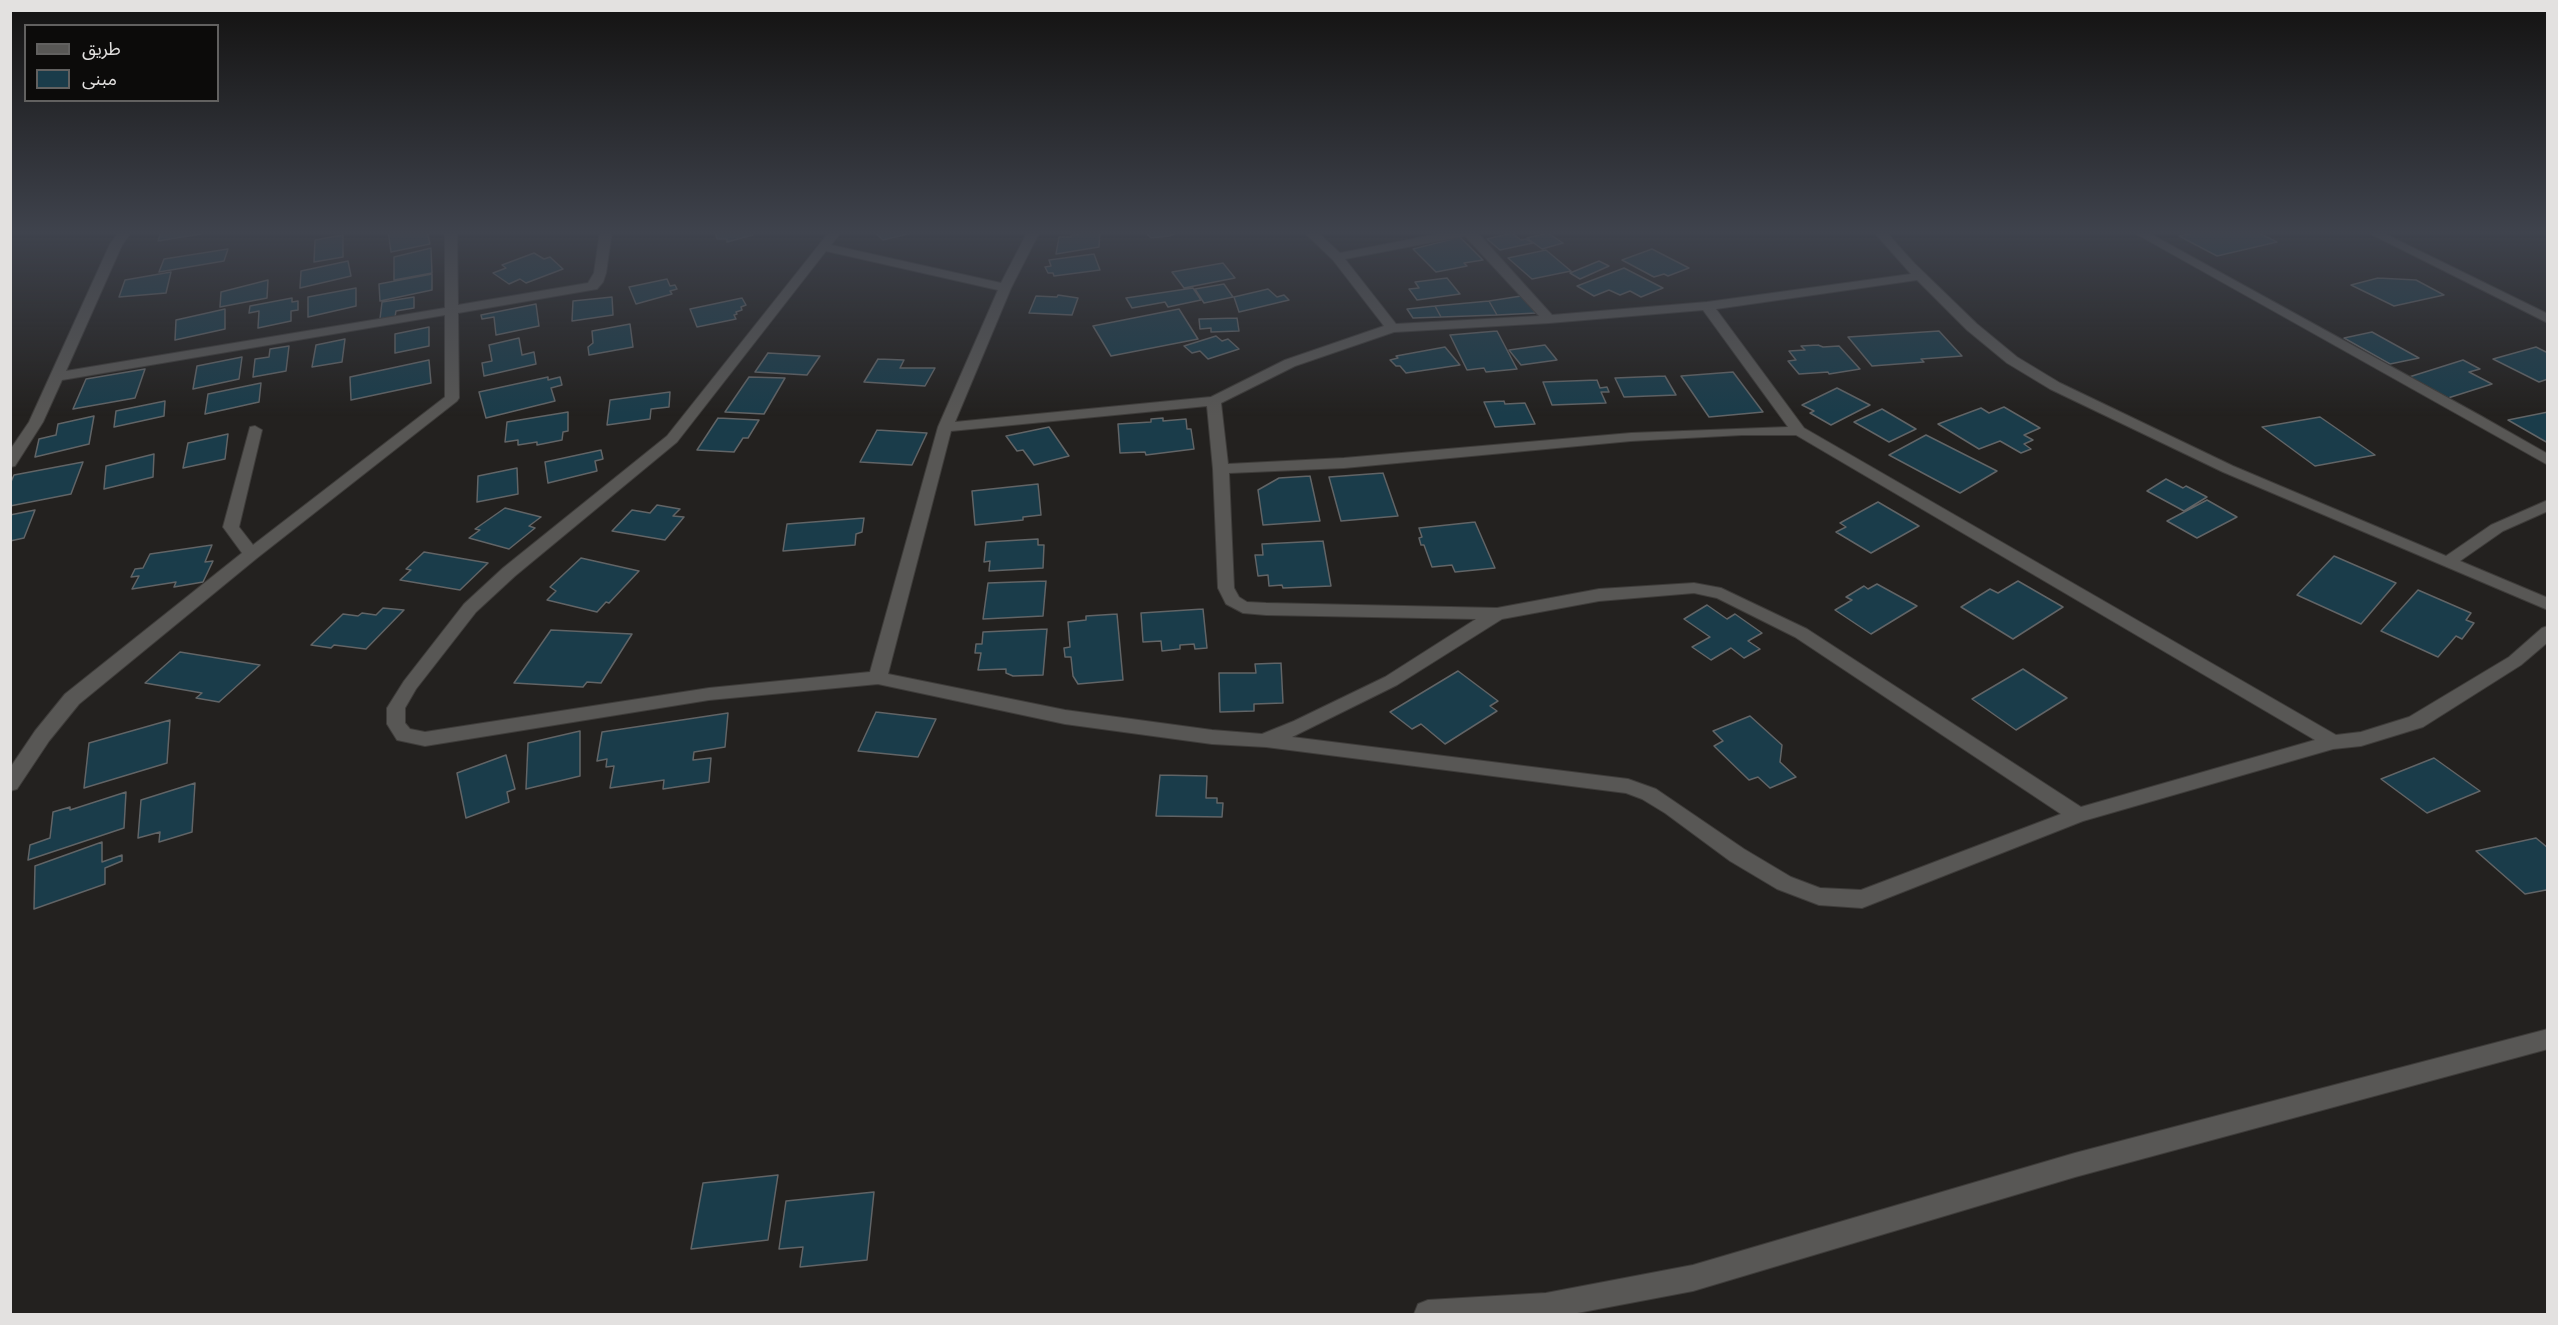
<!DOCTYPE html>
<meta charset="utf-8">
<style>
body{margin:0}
#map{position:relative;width:2558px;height:1325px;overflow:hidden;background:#23211f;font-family:"PT Sans","Noto Sans Arabic",sans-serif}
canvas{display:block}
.frame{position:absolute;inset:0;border:12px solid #e3e1e0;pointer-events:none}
.legend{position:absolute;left:24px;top:24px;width:195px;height:78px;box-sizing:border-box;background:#0c0b0a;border:2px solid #626160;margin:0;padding:8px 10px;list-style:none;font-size:18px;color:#e3e1e0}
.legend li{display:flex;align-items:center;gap:12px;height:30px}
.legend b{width:30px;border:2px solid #626160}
</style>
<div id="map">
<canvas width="2558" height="1325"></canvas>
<div class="frame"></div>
<ul class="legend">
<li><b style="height:8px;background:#585755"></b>طريق</li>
<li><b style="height:16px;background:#1a3c4a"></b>مبنى</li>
</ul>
</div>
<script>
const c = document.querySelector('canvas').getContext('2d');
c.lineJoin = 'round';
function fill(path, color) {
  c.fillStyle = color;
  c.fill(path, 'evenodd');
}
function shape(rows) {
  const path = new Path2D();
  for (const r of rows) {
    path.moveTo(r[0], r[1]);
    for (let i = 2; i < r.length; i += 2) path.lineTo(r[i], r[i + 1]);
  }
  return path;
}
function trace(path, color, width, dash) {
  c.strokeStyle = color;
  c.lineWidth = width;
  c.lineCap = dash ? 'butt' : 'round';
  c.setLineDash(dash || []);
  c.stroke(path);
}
const building = shape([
 [161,231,207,231,207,233,158,241,161,231],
 [388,231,427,231,430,244,391,252,388,231],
 [715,231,752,231,753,235,727,242,727,239,717,239,715,231],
 [873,231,915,231,916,232,883,240,873,231],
 [1088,231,1100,231,1099,247,1056,254,1059,237,1071,237,1071,235,1078,235,1078,232,1088,231],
 [1144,231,1181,231,1169,236,1151,238,1144,231],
 [2203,231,2255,231,2277,242,2217,256,2179,236,2203,231],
 [1512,233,1521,240,1526,239,1533,243,1500,250,1487,239,1512,233],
 [1548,233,1563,243,1542,249,1527,238,1548,233],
 [343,235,343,257,314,262,315,240,343,235],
 [1460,237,1483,260,1464,263,1467,266,1436,272,1413,249,1460,237],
 [431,248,432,273,394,280,394,257,431,248],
 [228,249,224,261,159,272,164,259,228,249],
 [1652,249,1689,268,1668,276,1664,274,1654,277,1622,260,1652,249],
 [1546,250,1571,271,1532,279,1508,258,1546,250],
 [534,253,544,259,550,257,563,269,526,283,520,279,509,284,493,273,506,268,502,265,534,253],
 [1094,254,1100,270,1054,276,1053,273,1048,273,1045,267,1051,266,1049,260,1094,254],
 [348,261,351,276,300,288,301,271,348,261],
 [1599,261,1609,266,1580,279,1570,273,1599,261],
 [1223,263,1235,278,1184,288,1172,272,1223,263],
 [1624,268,1663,288,1641,297,1630,291,1620,295,1609,290,1594,296,1577,286,1624,268],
 [171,272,166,293,119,297,125,280,171,272],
 [432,274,432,290,380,301,379,284,432,274],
 [1447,278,1460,294,1417,300,1409,289,1419,288,1415,282,1447,278],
 [2378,278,2416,280,2444,295,2394,306,2351,285,2378,278],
 [667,279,670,286,675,285,677,289,670,291,672,294,636,304,629,287,667,279],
 [268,280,267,298,220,307,221,292,268,280],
 [1224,284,1233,297,1204,303,1195,289,1224,284],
 [356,288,356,306,308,317,308,297,356,288],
 [1193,288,1201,300,1168,307,1165,302,1132,308,1126,298,1193,288],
 [1268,289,1277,297,1284,295,1289,300,1239,312,1234,297,1268,289],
 [1058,295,1078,298,1072,315,1029,313,1036,296,1057,297,1058,295],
 [1521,296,1536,313,1497,315,1489,301,1521,296],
 [414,297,414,308,396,311,395,317,380,319,382,302,414,297],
 [612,297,613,315,572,321,573,301,612,297],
 [292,298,292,302,298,301,298,310,291,311,291,321,258,328,259,311,249,313,250,306,292,298],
 [742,298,746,305,741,307,742,310,736,312,737,314,734,315,736,319,697,327,690,309,742,298],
 [1489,301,1497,315,1441,317,1435,306,1489,301],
 [536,304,539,326,496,335,494,317,482,319,481,315,536,304],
 [1435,306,1441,317,1413,318,1407,309,1435,306],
 [225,309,225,329,175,340,176,320,225,309],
 [1179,309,1198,339,1111,356,1093,326,1179,309],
 [1237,318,1239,331,1211,332,1211,328,1200,329,1199,319,1237,318],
 [630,324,633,347,589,355,588,347,593,343,592,331,630,324],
 [429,327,429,346,395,353,395,334,429,327],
 [1497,331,1517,369,1486,372,1484,368,1467,370,1450,335,1497,331],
 [1939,331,1962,356,1921,359,1924,362,1872,366,1848,337,1939,331],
 [2372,332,2419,358,2390,364,2344,338,2372,332],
 [1216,336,1222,341,1228,339,1239,349,1208,359,1200,351,1192,353,1184,346,1216,336],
 [519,338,522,355,534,352,536,364,484,376,482,363,492,361,489,345,519,338],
 [345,339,342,362,312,367,316,345,345,339],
 [1545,345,1557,360,1521,365,1509,350,1545,345],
 [1818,345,1823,347,1839,346,1860,369,1829,374,1828,372,1799,374,1788,361,1796,360,1789,351,1805,350,1801,346,1818,345],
 [289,346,286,371,253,377,255,359,269,357,270,349,289,346],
 [1445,347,1460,365,1406,373,1400,366,1396,366,1390,360,1398,358,1396,356,1445,347],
 [2536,347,2548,353,2548,379,2539,382,2493,359,2536,347],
 [768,353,820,356,807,375,755,372,768,353],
 [242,357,239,379,193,389,197,366,242,357],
 [878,359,904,360,900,368,935,368,925,386,864,382,878,359],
 [429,360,431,383,351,400,350,377,429,360],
 [2463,360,2480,369,2469,372,2492,384,2448,398,2409,377,2463,360],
 [145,369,135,398,73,409,86,379,145,369],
 [1733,372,1763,412,1709,417,1681,376,1733,372],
 [1665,376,1676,395,1624,397,1615,378,1665,376],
 [548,377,548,380,560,377,562,385,551,388,555,401,486,418,479,392,548,377],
 [749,377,785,378,764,414,725,412,749,377],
 [1597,380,1600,388,1607,387,1609,392,1601,392,1606,403,1552,405,1543,382,1597,380],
 [261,383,259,402,205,414,208,394,261,383],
 [1837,388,1870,405,1831,425,1810,413,1814,411,1802,405,1837,388],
 [670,392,669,407,651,409,650,419,607,425,610,400,670,392],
 [165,401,164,416,114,427,116,411,165,401],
 [1504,401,1505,404,1525,403,1535,424,1495,427,1484,402,1504,401],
 [2004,407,2040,428,2024,435,2033,440,2024,444,2031,449,2021,453,2000,441,1979,449,1938,424,1981,408,1989,413,2004,407],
 [1882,409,1916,429,1889,442,1854,422,1882,409],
 [568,412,568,431,563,432,562,440,537,445,537,442,518,445,518,440,505,442,507,422,568,412],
 [2548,412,2548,443,2508,420,2548,412],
 [94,416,89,444,35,457,39,439,56,435,58,424,94,416],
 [2320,417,2375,455,2315,466,2262,427,2320,417],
 [718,418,759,420,748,438,743,438,734,452,697,450,718,418],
 [1163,418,1163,421,1186,419,1187,429,1191,429,1194,449,1146,455,1145,452,1120,453,1118,424,1151,422,1151,419,1163,418],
 [1049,427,1069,456,1034,465,1023,450,1017,451,1006,436,1049,427],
 [877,430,927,433,912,465,860,462,877,430],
 [228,434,225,459,183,468,188,443,228,434],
 [1926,435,1997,471,1960,493,1889,455,1926,435],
 [601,450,603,459,595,461,597,471,548,483,545,462,601,450],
 [154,454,153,477,104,489,106,466,154,454],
 [83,462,71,494,10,506,10,484,14,475,83,462],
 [517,468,518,494,477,502,478,476,517,468],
 [1383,473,1398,516,1341,521,1329,477,1383,473],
 [1310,476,1320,521,1263,525,1258,490,1279,478,1310,476],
 [2166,479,2183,488,2186,486,2207,497,2184,511,2147,491,2166,479],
 [1038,484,1041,515,1023,517,1023,520,975,525,972,491,1038,484],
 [2207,500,2237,517,2197,538,2167,521,2207,500],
 [1878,502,1919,526,1871,553,1836,532,1846,527,1840,523,1878,502],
 [657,505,680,509,673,516,684,517,665,540,612,531,632,510,650,513,657,505],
 [505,508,541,517,529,526,535,528,509,549,469,538,480,530,475,529,505,508],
 [35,510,24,538,10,541,10,515,35,510],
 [864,518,862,532,856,534,855,545,783,551,787,524,864,518],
 [1475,522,1495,568,1455,572,1452,565,1432,567,1424,545,1421,545,1419,538,1422,537,1419,528,1475,522],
 [1038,539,1038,545,1044,545,1043,568,989,571,990,561,984,562,986,542,1038,539],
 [1323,541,1331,586,1283,588,1282,585,1269,586,1268,575,1258,576,1255,555,1263,555,1262,544,1323,541],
 [212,545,205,562,213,561,203,582,174,587,176,582,132,589,139,576,131,577,135,569,143,568,150,554,212,545],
 [424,552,488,563,460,590,400,580,411,570,406,569,424,552],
 [2334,556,2396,583,2361,624,2297,595,2334,556],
 [581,558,639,571,609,603,606,602,597,612,547,600,556,591,550,587,581,558],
 [1046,581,1043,616,983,619,988,583,1046,581],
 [2018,581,2063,607,2013,639,1961,607,1990,589,1998,593,2018,581],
 [1877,584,1917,606,1871,634,1835,610,1852,600,1846,597,1864,586,1868,589,1877,584],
 [2418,590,2471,613,2466,620,2474,623,2462,639,2456,636,2438,657,2381,631,2418,590],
 [1707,605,1727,619,1735,614,1762,633,1748,641,1760,649,1744,658,1731,648,1711,660,1692,647,1710,637,1684,619,1707,605],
 [383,608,404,610,366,649,334,645,331,648,311,645,343,614,358,616,362,613,376,615,383,608],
 [1203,609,1207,648,1195,649,1194,644,1180,645,1180,649,1162,651,1161,641,1143,642,1141,613,1203,609],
 [1117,614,1123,680,1078,684,1073,676,1071,657,1065,657,1064,648,1070,647,1068,622,1086,620,1086,616,1117,614],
 [1047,629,1043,675,1013,676,1006,673,1006,669,978,670,981,653,975,653,976,644,982,644,983,632,1047,629],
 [551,630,632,634,601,683,587,682,583,687,514,683,551,630],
 [180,652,260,665,219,702,196,698,202,693,145,683,180,652],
 [1281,663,1283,703,1254,704,1254,711,1220,712,1219,673,1256,673,1255,664,1281,663],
 [2023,669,2067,698,2016,730,1972,699,2023,669],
 [1458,671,1498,701,1490,706,1497,711,1445,744,1421,724,1412,729,1390,712,1458,671],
 [876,712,936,719,918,757,858,751,876,712],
 [728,713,725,747,694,752,693,760,711,758,709,782,663,789,664,780,610,788,614,766,606,767,607,759,597,761,602,732,728,713],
 [1750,716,1782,745,1780,762,1796,777,1770,788,1758,777,1749,780,1714,746,1723,741,1713,731,1750,716],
 [170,720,167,763,84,788,89,743,170,720],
 [580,731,580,776,526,789,528,743,580,731],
 [506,755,515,789,507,792,509,802,466,818,457,773,506,755],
 [2434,758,2480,791,2427,813,2381,779,2434,758],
 [1160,775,1207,776,1206,798,1217,798,1217,803,1223,803,1222,817,1156,816,1160,775],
 [195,783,192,832,159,842,160,832,138,838,141,800,195,783],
 [126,792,124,828,28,860,30,845,50,838,53,812,70,807,70,810,126,792],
 [2536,838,2548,848,2548,892,2546,890,2525,894,2476,851,2536,838],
 [102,842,102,862,122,855,122,861,105,868,105,884,34,909,35,866,102,842],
 [778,1175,768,1240,691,1249,703,1183,778,1175],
 [874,1192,867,1260,800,1267,803,1247,779,1249,786,1201,874,1192]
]);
const minor = shape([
 [120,231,132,231,122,245,66,371,445,308,445,231,457,231,458,305,588,283,594,273,600,231,612,231,606,273,603,282,597,289,458,313,459,398,457,401,257,558,79,704,49,741,17,789,10,791,10,768,35,731,65,694,242,553,223,527,250,427,255,426,262,430,239,527,253,545,445,397,445,315,62,380,43,422,15,466,10,467,10,450,29,422,110,244,120,231],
 [830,231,842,231,831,245,1001,283,1028,231,1040,231,1011,288,955,422,1211,397,1285,360,1384,326,1333,260,1303,231,1316,231,1340,253,1454,231,1476,231,1552,315,1707,302,1911,274,1873,231,1885,231,1914,263,1977,324,2017,357,2060,383,2233,466,2446,556,2491,525,2548,500,2548,511,2503,531,2460,561,2548,598,2548,610,2223,472,2050,389,2007,363,1967,330,1917,280,1716,309,1804,428,2336,735,2361,732,2409,717,2509,657,2542,628,2548,626,2548,642,2521,665,2423,727,2361,746,2333,749,2083,821,1862,908,1819,905,1777,889,1730,861,1665,813,1642,799,1626,793,1266,747,1212,744,1065,724,878,684,709,700,425,746,397,740,387,724,387,708,404,681,464,604,503,568,667,436,830,231],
 [1465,236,1539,316,1396,324,1345,259,1465,236],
 [826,251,998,290,938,427,870,672,709,688,425,732,410,729,405,723,405,708,416,689,476,612,515,576,677,442,826,251],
 [1703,310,1788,427,1631,433,1344,458,1228,464,1221,403,1295,366,1394,332,1549,323,1703,310],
 [1207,406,1213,469,1218,588,1226,604,1243,613,1266,615,1476,619,1385,677,1294,721,1262,734,1212,730,1065,710,888,674,951,431,1207,406],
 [1742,435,1796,435,2315,740,2081,807,1807,629,1721,588,1694,583,1599,589,1497,608,1266,603,1247,602,1239,597,1234,588,1229,473,1344,468,1631,441,1742,435],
 [1694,593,1717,598,1795,637,2061,814,1861,890,1820,888,1791,877,1744,849,1656,789,1628,779,1292,737,1397,685,1502,619,1599,601,1694,593],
 [2131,231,2145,231,2481,416,2548,454,2548,465,2131,231],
 [2365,231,2379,231,2548,314,2548,323,2365,231],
 [2548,1029,2548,1049,2075,1177,1693,1291,1572,1314,1414,1314,1418,1304,1428,1300,1546,1293,1693,1265,2075,1153,2548,1029]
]);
fill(building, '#1a3c4a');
trace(building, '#616466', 1.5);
trace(minor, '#3e3c3a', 2);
fill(minor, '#585755');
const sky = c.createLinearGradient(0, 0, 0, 416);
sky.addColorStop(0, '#131211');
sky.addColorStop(0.56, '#3f434d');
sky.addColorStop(1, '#3f434d00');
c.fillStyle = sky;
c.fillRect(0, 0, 2558, 416);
</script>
